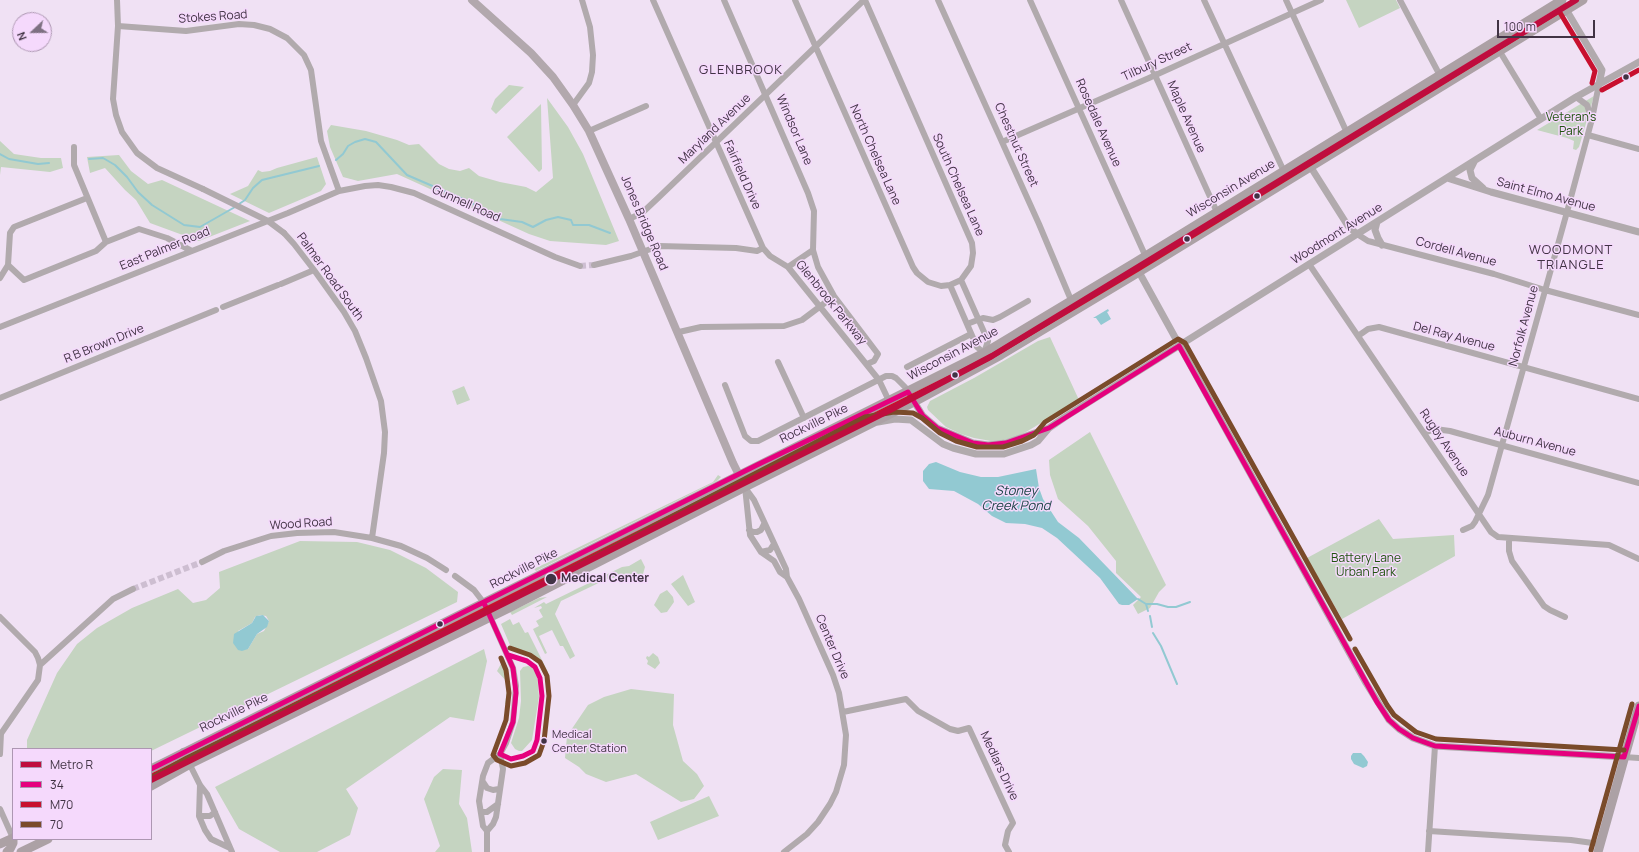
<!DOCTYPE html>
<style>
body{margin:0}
#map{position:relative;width:1639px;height:852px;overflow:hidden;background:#f0e1f4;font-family:Manrope,sans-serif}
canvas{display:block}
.legend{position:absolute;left:12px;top:748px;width:140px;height:92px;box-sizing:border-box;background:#f5d9fc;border:1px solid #ad97b2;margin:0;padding:5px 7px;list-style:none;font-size:12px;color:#413344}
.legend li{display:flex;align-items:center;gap:8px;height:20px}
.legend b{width:20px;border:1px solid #ad97b2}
.north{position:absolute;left:12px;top:12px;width:40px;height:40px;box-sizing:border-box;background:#f5d9fc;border:1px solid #ad97b2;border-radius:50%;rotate:248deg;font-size:11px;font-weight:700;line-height:16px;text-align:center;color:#413344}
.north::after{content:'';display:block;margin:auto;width:14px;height:18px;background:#7e7082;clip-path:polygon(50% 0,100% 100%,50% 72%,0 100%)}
.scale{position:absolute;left:1497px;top:20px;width:98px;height:18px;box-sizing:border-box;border:2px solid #413344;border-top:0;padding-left:5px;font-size:12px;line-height:14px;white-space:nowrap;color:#413344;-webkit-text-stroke:3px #f5d9fc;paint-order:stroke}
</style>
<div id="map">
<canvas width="1639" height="852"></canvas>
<ul class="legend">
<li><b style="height:5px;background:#bf0d3e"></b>Metro R</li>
<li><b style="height:5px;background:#e5007d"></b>34</li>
<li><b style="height:5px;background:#c8102e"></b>M70</li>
<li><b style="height:5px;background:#7a4b2a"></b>70</li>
</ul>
<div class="north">N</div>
<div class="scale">100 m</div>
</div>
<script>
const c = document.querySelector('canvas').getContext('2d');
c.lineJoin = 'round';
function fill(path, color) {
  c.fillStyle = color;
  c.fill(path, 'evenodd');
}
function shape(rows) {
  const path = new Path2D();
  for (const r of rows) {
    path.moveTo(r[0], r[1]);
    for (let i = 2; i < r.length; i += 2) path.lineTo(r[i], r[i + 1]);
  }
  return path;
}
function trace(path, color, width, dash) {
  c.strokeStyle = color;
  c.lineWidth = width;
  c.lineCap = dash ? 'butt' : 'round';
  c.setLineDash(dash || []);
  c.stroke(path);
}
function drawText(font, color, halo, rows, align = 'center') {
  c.font = font + ' Manrope,sans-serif';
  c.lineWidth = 3;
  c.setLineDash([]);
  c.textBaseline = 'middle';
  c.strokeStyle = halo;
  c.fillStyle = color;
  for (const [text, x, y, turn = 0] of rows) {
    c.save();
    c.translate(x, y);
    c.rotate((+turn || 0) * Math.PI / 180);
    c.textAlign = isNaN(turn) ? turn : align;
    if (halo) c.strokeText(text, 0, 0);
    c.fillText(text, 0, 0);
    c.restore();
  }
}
const green = shape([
 [1346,0,1396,0,1400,8,1359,28],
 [509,85,524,87,496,114,491,109,495,99],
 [1594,96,1579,147,1576,150,1573,149,1574,141,1567,138,1537,130],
 [547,98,568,127,583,154,619,241,606,245,550,241,529,234,397,174,358,181,343,177,330,147,327,131,331,125,366,131,397,140,409,145,419,144,439,164,449,169,460,171,469,168,479,176,500,182,526,187,536,192,553,178],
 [541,104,542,169,539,172,507,137],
 [0,141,14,154,41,158,61,158,63,168,50,172,1,167,0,175],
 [119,155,131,171,148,184,162,180,250,221,199,241,150,223,136,200,125,190,105,168,90,173,87,157],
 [317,157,326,184,321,191,269,213,230,194,248,186,258,170,262,172,270,171,277,168],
 [1050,337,1079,400,1026,432,1015,437,1004,440,991,441,974,438,961,434,946,427,928,410,927,407,930,401,974,378,1038,341],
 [464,386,470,400,457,405,452,391],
 [1090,432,1166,585,1159,592,1150,608,1138,614,1133,605,1141,597,1116,573,1116,561,1088,526,1058,499,1050,475,1049,460],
 [718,475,721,477,717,481,536,571,534,569,713,482],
 [1379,519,1393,539,1454,535,1455,556,1342,619,1307,558],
 [300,541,357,542,390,550,426,568,458,592,457,602,151,751,151,749,27,749,27,740,57,673,77,644,97,628,132,608,178,589,193,603,206,600,220,588,219,572],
 [260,615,266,616,269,621,264,631,257,634,248,649,238,631,252,623,255,617],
 [641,559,645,567,643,574,639,577,609,578,561,601,555,614,575,656,570,659,563,646,560,646,552,630,539,636,547,653,545,654,533,629,539,626,536,621,543,617,539,610,542,608,541,606,534,608,544,602,546,604,622,567,629,566],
 [683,575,695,602,688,606,671,584],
 [667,590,673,597,674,602,667,612,661,613,654,605,660,594],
 [547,597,512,615,510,612,539,598],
 [510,619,513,625,519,622,525,633,528,632,548,672,544,674,541,667,536,661,513,649,510,645,501,624],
 [484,649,487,661,474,721,450,717,346,789,358,808,350,835,317,852,280,852,239,829,215,787],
 [653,653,658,657,660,663,655,669,647,664,648,661,646,658,647,656,649,657],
 [502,662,505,663,508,676,509,704,505,704,508,683,497,671],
 [528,666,532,667,537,674,539,697,532,740,522,751,519,751,515,749,511,743,519,718,521,701,520,671,523,667],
 [631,689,674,694,673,725,683,761,697,774,704,786,694,799,681,802,636,774,606,782,586,774,579,767,565,758,567,736,588,705,604,697],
 [443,769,462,770,459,804,467,818,472,852,435,852,440,846,424,799,434,777],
 [709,796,719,816,658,840,650,822]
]);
const water = shape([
 [1108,309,1109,311,1107,312,1111,319,1101,325,1096,318,1093,318],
 [936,462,960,472,981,477,998,477,1036,469,1039,488,1043,499,1058,522,1079,538,1138,599,1129,605,1122,605,1119,604,1100,578,1057,538,1042,528,1025,524,1006,523,992,516,978,504,954,491,929,489,923,481,923,471,929,464],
 [263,615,269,621,267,627,257,634,248,649,242,651,238,650,233,643,234,634,252,623,256,616],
 [1353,753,1361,753,1364,756,1368,762,1367,766,1363,768,1354,764,1351,759,1351,756]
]);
const stream = shape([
 [0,154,9,159,38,164,49,163],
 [89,159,103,158,115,165,127,177,138,192,152,205,184,225,200,227,235,207],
 [336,160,343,154,348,146,355,142,365,139,376,142,407,175,465,200,491,213,500,219,522,222,533,227,546,220,558,217,571,220,573,225,589,225,610,233],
 [239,204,245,200,253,188,262,180,319,166],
 [1138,599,1146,604,1157,604,1168,607,1176,607,1190,602],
 [1146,604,1148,611],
 [1150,616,1152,627],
 [1153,633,1161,646,1177,684]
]);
const minorTunnel = shape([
 [580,266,594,265],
 [133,589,202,562]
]);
const minor = shape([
 [117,0,118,26,113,99,116,115,122,132,137,153,157,168,203,189],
 [653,0,763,248],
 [724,0,808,193,814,211,813,250,818,267,834,296,878,354,874,361,867,364],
 [795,0,913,267,917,273,928,282,941,286,950,285,961,280,971,266,973,253,972,243,865,0],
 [938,0,1039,224,1071,300],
 [1030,0,1145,255],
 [1121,0,1221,221],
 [1204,0,1288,180],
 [1286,0,1348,135],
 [1400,0,1445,85],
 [118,26,186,31,239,24,254,25,270,29,287,38,304,55,311,70,321,141,339,191],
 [1494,42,1541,119],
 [1576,97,1587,105,1591,117],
 [573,105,589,83,592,72,593,55,590,27,582,0],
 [589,131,646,106],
 [1588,135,1639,149],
 [1002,142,1149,78,1321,0],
 [74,147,74,165,106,242],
 [87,198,14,227,10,233,8,265,24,280,96,251,106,242,139,229,167,238,190,250],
 [629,219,642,213,658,198,864,0],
 [284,233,294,244,314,270,344,312,355,331,366,358,381,401,385,432,384,453,372,538],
 [1357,234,1368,241,1494,274,1545,290,1639,315],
 [1309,264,1491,532,1498,537,1609,545,1639,559],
 [594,265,631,256,659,246,736,248,757,251,763,248,770,256,788,267,879,380,889,401],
 [788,267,813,250],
 [0,278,8,265],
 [281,284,314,270],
 [950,285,977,347,984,353,988,341,961,280],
 [223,307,278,285],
 [967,324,983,318,993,320,1000,317,1028,301],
 [0,327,288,213,339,191,365,186,378,185,391,187,414,193,555,257,580,266],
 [679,332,701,327,784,326,802,320,834,296],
 [1358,336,1368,329,1379,327,1639,399],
 [778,362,804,418],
 [907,367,971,334],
 [725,385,745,436,751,441,758,441,886,376,892,376,896,378,905,387,908,392],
 [0,398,216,310],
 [1424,433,1435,429,1450,431,1639,483],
 [745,487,750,535,761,552,774,561,780,572,787,577,799,599,833,675,839,693,846,735,844,765,836,792,830,804,818,822,807,834,784,852],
 [746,489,754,500,786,569,787,577],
 [749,530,753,532,757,532,761,530,764,524],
 [1463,530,1472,526,1475,522,1488,495,1567,212,1592,119,1599,84],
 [1509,538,1509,551,1512,561,1544,606,1550,610,1565,617],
 [761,552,770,550,774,544],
 [202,562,224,551,271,536,297,533,334,532,372,538,401,546,427,558,446,570],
 [455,576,474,590,484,603,513,668,516,686,513,722,506,743,500,754,488,763,483,776,479,801,483,826,487,831],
 [0,617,35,652,38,658,40,665,38,680,0,735],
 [40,665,113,599,133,589],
 [843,712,906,699,918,711,950,729,958,731,969,728,1013,823,1008,831,1005,845,1009,852],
 [183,751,200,785,207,794,232,852],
 [0,754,1,733],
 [1624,757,1639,758],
 [483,782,487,788,493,790,499,789],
 [200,785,199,816,205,830,211,839,230,848],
 [0,809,13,838],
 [481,812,487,812,498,804],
 [199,816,210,816,215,812],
 [1429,831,1571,840,1600,844],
 [487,852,487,831,493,824,496,817,502,776,503,769,500,754],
 [1428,852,1435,746]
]);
const tertiary = shape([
 [1561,1,1602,70,1599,84],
 [1305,158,1348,226,1357,234],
 [1474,162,1470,170,1472,178,1483,188],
 [1447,178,1491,192,1639,232],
 [1377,222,1375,230,1378,238,1382,245],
 [1134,263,1366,683,1389,720,1399,729,1413,738,1435,746,1624,757],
 [908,392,923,416,937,428,973,443,988,445,1006,443,1049,428],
 [878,422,895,419,911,420,943,444,953,448,976,454,1004,454,1031,445,1038,441,1049,428,1065,417,1576,97,1639,62]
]);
const secondary = shape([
 [472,0,531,53,553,77,573,105,589,131,629,219,733,463,745,487]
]);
const primary = shape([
 [151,769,984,353,1134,263,1562,0],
 [151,786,190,764,507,609,745,487,914,402,1001,355,1131,277,1583,0],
 [0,844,13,838],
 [7,852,10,849,13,843,13,838],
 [21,852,48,839],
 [1598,852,1639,706]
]);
const minorBridge = shape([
 [203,189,268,221,284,233]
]);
const bus1 = shape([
 [1179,346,1377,702,1389,720,1399,729,1413,738,1435,746,1624,757],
 [484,603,513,668,516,693,513,722,500,754,511,759,523,756,533,751,537,740,542,696,540,678,535,667,527,661,508,655],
 [1624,757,1639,706],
 [151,769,757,465,908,392,923,416,937,428,973,443,988,445,1006,443,1049,428,1179,346]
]);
const bus2 = shape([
 [1602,90,1639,70],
 [154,775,987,359,1138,269,1559,11,1595,71,1592,83]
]);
const bus3 = shape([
 [1355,649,1387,705,1394,715,1416,732,1436,739,1624,750],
 [501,658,506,670,509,693,506,720,493,755,497,760,511,766,525,763,539,755,544,741,549,696,547,676,540,662,530,655,510,648],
 [151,778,187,758,504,603,865,417,894,412,913,413,922,418,940,433,956,441,977,447,1003,447,1022,441,1034,435,1045,422,1178,339,1185,343,1350,639],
 [1591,850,1632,704]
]);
const metro1 = shape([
 [151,780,892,409,992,356,1576,0]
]);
const markers = [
 [1626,77,3.5,"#413344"],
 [1257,196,3.5,"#413344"],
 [1187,239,3.5,"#413344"],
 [955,375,3.5,"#413344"],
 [551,579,6,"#413344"],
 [440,624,3.5,"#413344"],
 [544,741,3.5,"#413344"]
];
const busNames = [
 ["Medical",552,735],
 ["Center Station",552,749]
];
const streetNames = [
 ["Stokes Road",213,17,-4],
 ["Tilbury Street",1157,62,-25],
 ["Maple Avenue",1186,117,66],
 ["Rosedale Avenue",1098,123,66],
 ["Maryland Avenue",715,129,-44],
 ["Windsor Lane",794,130,67],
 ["Chestnut Street",1016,145,66],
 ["North Chelsea Lane",875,155,66],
 ["Fairfield Drive",742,175,66],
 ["South Chelsea Lane",958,185,66],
 ["Wisconsin Avenue",1231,189,-31],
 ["Saint Elmo Avenue",1546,195,15],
 ["Gunnell Road",466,204,24],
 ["Jones Bridge Road",644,223,67],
 ["Woodmont Avenue",1337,234,-32],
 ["East Palmer Road",165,249,-22],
 ["Cordell Avenue",1456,252,15],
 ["Palmer Road South",330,277,54],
 ["Glenbrook Parkway",831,303,51],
 ["Norfolk Avenue",1524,326,-75],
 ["Del Ray Avenue",1454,337,15],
 ["R B Brown Drive",104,344,-22],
 ["Wisconsin Avenue",953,354,-28],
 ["Rockville Pike",814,424,-26],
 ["Auburn Avenue",1535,442,15],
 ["Rugby Avenue",1444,443,56],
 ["Wood Road",301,524,-4],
 ["Rockville Pike",524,569,-27],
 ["Center Drive",832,647,67],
 ["Rockville Pike",234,713,-26],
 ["Medlars Drive",999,766,65]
];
const parkNames = [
 ["Veteran's",1571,118],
 ["Park",1571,132],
 ["Battery Lane",1366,559],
 ["Urban Park",1366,573]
];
const stopNames = [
 ["Medical Center",561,579]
];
const neighbourhoodNames = [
 ["GLENBROOK",741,70],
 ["WOODMONT",1571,250],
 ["TRIANGLE",1571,265]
];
const waterNames = [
 ["Stoney",1016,491],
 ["Creek Pond",1016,506]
];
fill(green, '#c5d4c1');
fill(water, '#92c9d2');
trace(stream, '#92c9d2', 2);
trace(minorTunnel, '#cdbed1', 6, [6, 3]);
trace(minor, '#b1aaad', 6);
trace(tertiary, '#b1aaad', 7);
trace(secondary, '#b2a8ad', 8);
trace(primary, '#aca1a5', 9);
trace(minorBridge, '#b1aaad', 6);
trace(bus1, '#e5007d', 5);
trace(bus2, '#c8102e', 5);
trace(bus3, '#7a4b2a', 5);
trace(metro1, '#bf0d3e', 6);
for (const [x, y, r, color] of markers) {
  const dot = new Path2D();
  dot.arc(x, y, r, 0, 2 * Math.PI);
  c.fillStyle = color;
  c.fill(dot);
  trace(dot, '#f5d9fc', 1.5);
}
drawText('11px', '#413344', '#f5d9fc', busNames, 'left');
drawText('12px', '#413344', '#f5d9fc', streetNames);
drawText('12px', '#205410', '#f5d9fc', parkNames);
drawText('bold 12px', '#413344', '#f5d9fc', stopNames, 'left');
c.letterSpacing = '1px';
drawText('13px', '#413344', '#f5d9fc', neighbourhoodNames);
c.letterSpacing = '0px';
drawText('italic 13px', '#20484a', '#f5d9fc', waterNames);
</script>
